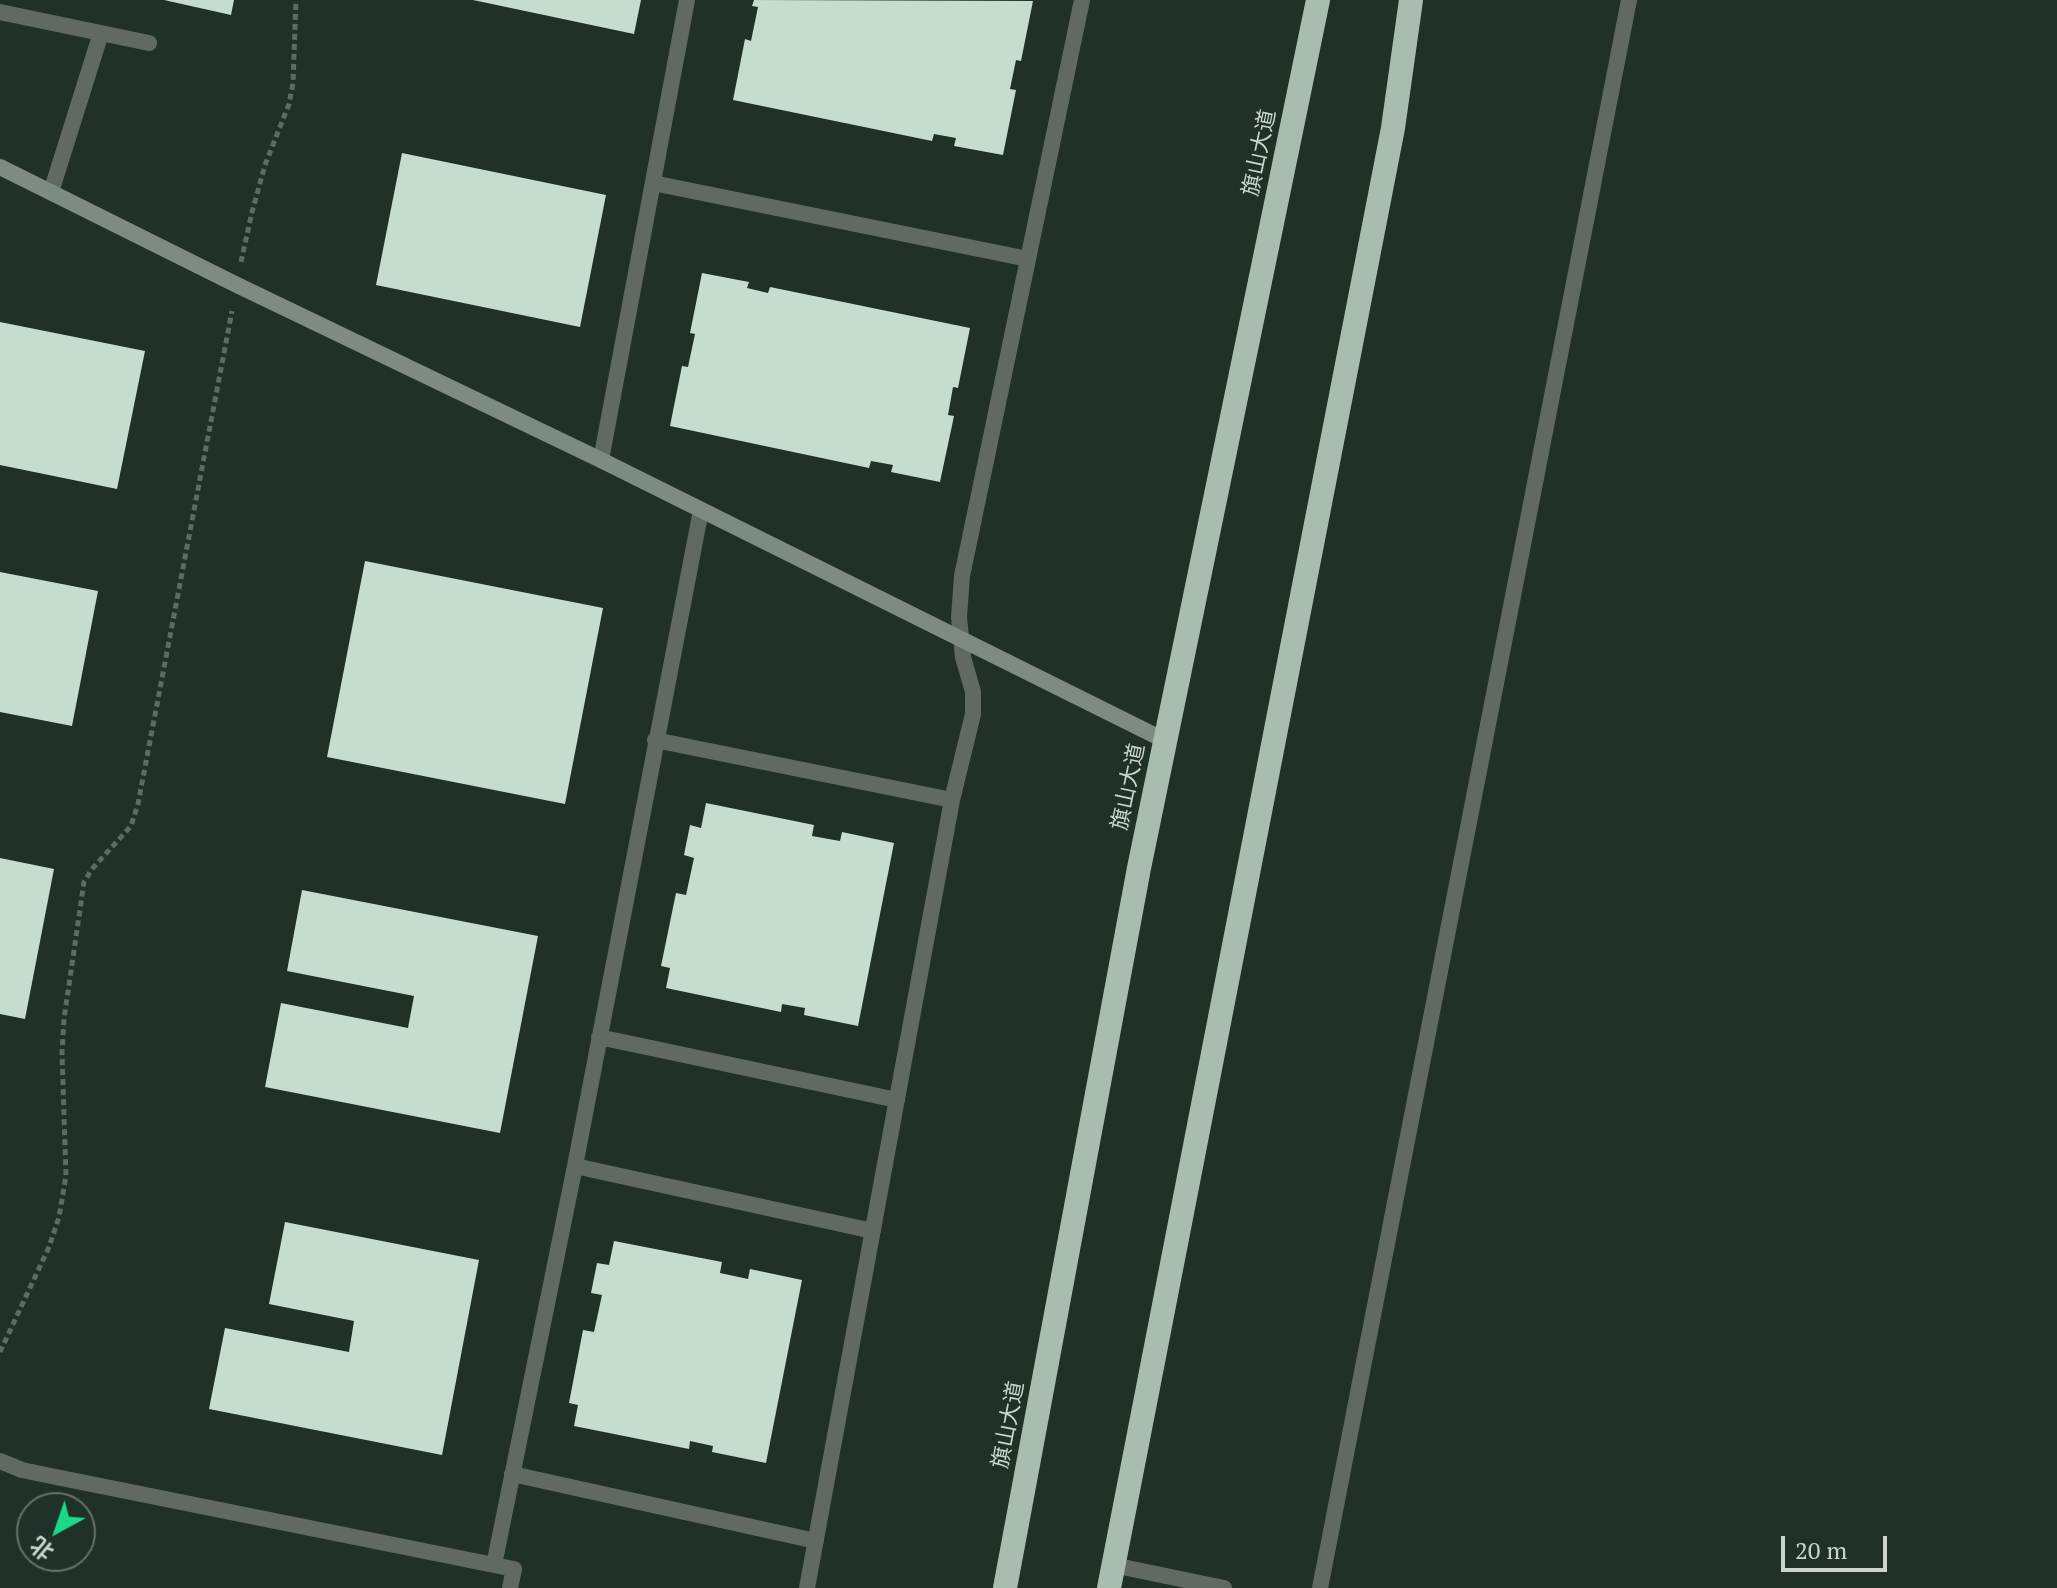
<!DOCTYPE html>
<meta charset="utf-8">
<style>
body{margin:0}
#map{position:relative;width:2057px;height:1588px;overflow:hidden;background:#203127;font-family:"PT Serif","Noto Sans SC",serif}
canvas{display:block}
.north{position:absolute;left:16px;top:1492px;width:80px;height:80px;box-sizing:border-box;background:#203127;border:2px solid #64736a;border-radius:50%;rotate:220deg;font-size:22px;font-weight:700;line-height:32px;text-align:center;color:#cad5ce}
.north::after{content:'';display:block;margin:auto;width:28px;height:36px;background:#1ad988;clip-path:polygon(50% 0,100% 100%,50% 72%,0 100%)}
.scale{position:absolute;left:1781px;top:1536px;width:106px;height:36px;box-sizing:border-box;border:4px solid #cad5ce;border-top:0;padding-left:10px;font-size:24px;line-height:28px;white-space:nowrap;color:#cad5ce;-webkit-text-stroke:6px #203127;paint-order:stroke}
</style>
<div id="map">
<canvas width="2057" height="1588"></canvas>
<div class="north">北</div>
<div class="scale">20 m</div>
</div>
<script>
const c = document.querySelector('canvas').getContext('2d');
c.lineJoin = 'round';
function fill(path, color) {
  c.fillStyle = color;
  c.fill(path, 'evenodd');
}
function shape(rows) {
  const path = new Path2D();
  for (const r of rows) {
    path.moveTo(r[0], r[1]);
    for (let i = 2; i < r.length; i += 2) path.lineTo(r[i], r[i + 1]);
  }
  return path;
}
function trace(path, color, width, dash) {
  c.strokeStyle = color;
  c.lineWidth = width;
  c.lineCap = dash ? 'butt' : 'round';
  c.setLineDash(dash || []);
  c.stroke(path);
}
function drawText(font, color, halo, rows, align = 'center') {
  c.font = font + ' "PT Serif","Noto Sans SC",serif';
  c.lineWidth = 8;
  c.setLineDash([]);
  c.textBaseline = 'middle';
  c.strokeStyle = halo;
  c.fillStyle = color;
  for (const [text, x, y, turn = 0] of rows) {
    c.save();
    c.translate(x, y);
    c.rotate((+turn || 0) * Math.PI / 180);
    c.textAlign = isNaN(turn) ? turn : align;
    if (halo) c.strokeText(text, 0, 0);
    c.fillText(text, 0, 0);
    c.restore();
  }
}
const building = shape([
 [164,0,234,0,231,15],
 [473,0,641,0,634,34],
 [754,0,1033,1,1021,61,1016,60,1010,89,1016,90,1003,155,954,146,956,138,934,134,932,141,733,100,745,39,751,41,758,7,752,6],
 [402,153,606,195,580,327,376,285],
 [702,273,749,282,747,288,768,293,770,287,970,328,958,388,953,387,948,415,954,416,940,482,891,472,893,465,871,461,869,468,670,426,682,366,688,367,695,334,690,333],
 [0,322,145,351,117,489,0,465],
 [365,561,603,608,565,804,327,757],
 [0,572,98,591,72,726,0,712],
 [706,803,814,825,812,836,840,841,842,832,894,843,858,1026,804,1015,805,1008,782,1004,781,1012,666,988,670,968,661,966,676,893,686,895,694,858,684,855,690,825,701,828],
 [0,858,54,869,25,1019,0,1014],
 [302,890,538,936,500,1133,265,1087,281,1003,408,1028,414,996,287,971],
 [285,1222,479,1260,442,1455,209,1409,225,1328,349,1352,354,1321,269,1304],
 [614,1241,722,1262,720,1273,748,1279,750,1269,802,1280,766,1463,712,1452,713,1446,690,1441,689,1449,574,1426,578,1405,569,1403,583,1330,594,1332,602,1295,591,1293,597,1263,609,1265]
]);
const path = shape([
 [241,262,252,212,265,165,289,104,293,83,296,0],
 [0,1352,49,1247,59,1217,66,1176,62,1053,64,1019,84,882,92,869,131,826,138,804,232,311]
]);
const lane = shape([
 [0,12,149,43],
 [653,183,1028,259],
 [51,192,101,33],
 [601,460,687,0],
 [655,740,952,800],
 [599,1037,897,1100],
 [575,1166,873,1231],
 [0,1461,22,1470,51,1476,514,1569,510,1588],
 [512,1474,816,1541],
 [494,1565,575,1166,701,510],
 [1113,1565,1224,1588],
 [807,1588,952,800,973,714,973,692,963,657,959,617,962,576,1082,0],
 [1320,1588,1629,0]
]);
const secondary = shape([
 [0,167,237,285,601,460,1166,741]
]);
const highway = shape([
 [1005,1588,1139,868,1318,0],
 [1109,1588,1393,128,1411,0]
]);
const streetNames = [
 ["旗山大道",1260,153,-78],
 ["旗山大道",1129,787,-78],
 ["旗山大道",1009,1425,-79]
];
fill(building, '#c6dcce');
trace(path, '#5d6c63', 5, [6, 4]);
trace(lane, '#616964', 16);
trace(secondary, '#7e8b83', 16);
trace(highway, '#a8bdb0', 24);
drawText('22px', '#cad5ce', '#203127', streetNames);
</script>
